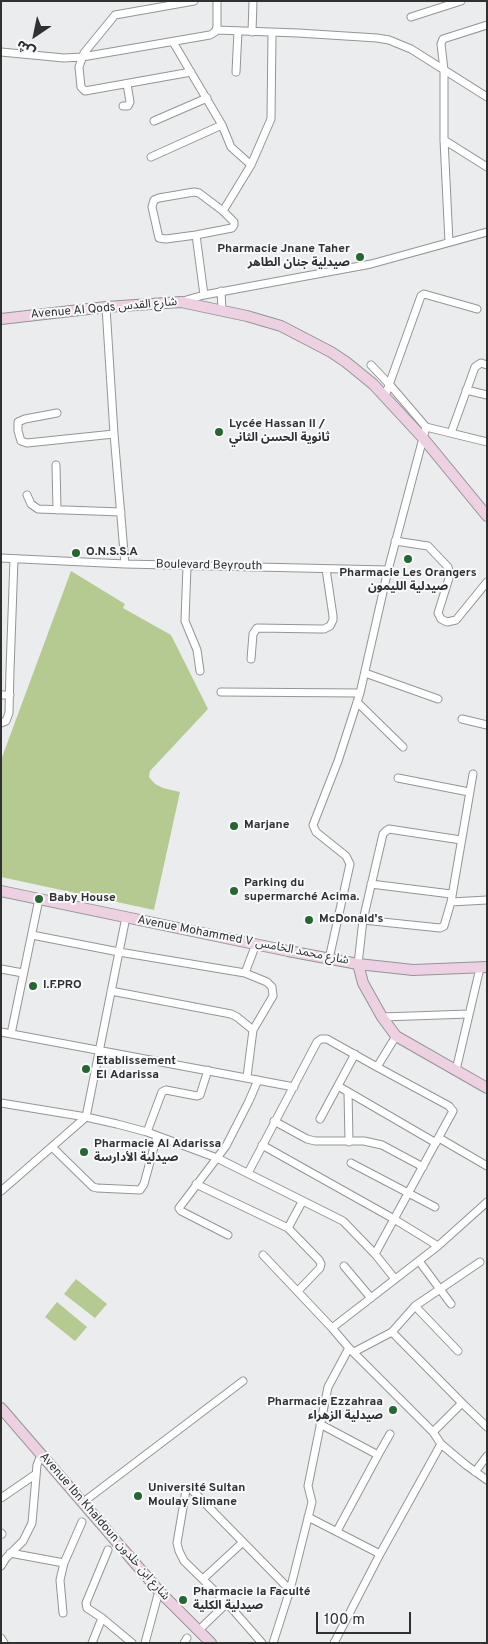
<!DOCTYPE html>
<meta charset="utf-8">
<style>
body{margin:0}
#map{position:relative;width:488px;height:1644px;overflow:hidden;background:#ebeced;font-family:Overpass,"Noto Sans Arabic",sans-serif}
canvas{display:block}
.frame{position:absolute;inset:0;border:2px solid #2f3030;pointer-events:none}
.north{position:absolute;left:10px;top:10px;width:50px;height:50px;-webkit-text-stroke:4px #f8f9fb;paint-order:stroke;rotate:214deg;font-size:14px;font-weight:700;line-height:20px;text-align:center;color:#2f3030}
.north::after{content:'';display:block;margin:auto;width:18px;height:22px;background:#2f3030;clip-path:polygon(50% 0,100% 100%,50% 72%,0 100%)}
.scale{position:absolute;left:316px;top:1612px;width:95px;height:22px;box-sizing:border-box;border:2px solid #2f3030;border-top:0;padding-left:6px;font-size:15px;line-height:18px;white-space:nowrap;color:#2f3030;-webkit-text-stroke:4px #f8f9fb;paint-order:stroke}
</style>
<div id="map">
<canvas width="488" height="1644"></canvas>
<div class="frame"></div>
<div class="north">ش</div>
<div class="scale">100 m</div>
</div>
<script>
const c = document.querySelector('canvas').getContext('2d');
c.lineJoin = 'round';
function fill(path, color) {
  c.fillStyle = color;
  c.fill(path, 'evenodd');
}
function shape(rows) {
  const path = new Path2D();
  for (const r of rows) {
    path.moveTo(r[0], r[1]);
    for (let i = 2; i < r.length; i += 2) path.lineTo(r[i], r[i + 1]);
  }
  return path;
}
function trace(path, color, width, dash) {
  c.strokeStyle = color;
  c.lineWidth = width;
  c.lineCap = dash ? 'butt' : 'round';
  c.setLineDash(dash || []);
  c.stroke(path);
}
function drawText(font, color, halo, rows, align = 'center') {
  c.font = font + ' Overpass,"Noto Sans Arabic",sans-serif';
  c.lineWidth = 4;
  c.setLineDash([]);
  c.textBaseline = 'middle';
  c.strokeStyle = halo;
  c.fillStyle = color;
  for (const [text, x, y, turn = 0] of rows) {
    c.save();
    c.translate(x, y);
    c.rotate((+turn || 0) * Math.PI / 180);
    c.textAlign = isNaN(turn) ? turn : align;
    if (halo) c.strokeText(text, 0, 0);
    c.fillText(text, 0, 0);
    c.restore();
  }
}
const green = shape([
 [71,571,125,604,123,608,171,635,208,709,150,771,149,777,155,784,163,788,180,792,154,910,1,877,1,760],
 [76,1279,107,1304,95,1318,64,1294],
 [57,1302,87,1327,75,1341,45,1317]
]);
const street = shape([
 [411,17,461,1],
 [216,30,298,33,377,38,389,40,411,49,487,97],
 [252,32,253,1],
 [173,42,222,125,231,147,251,165],
 [1,52,64,58,82,57,210,35,215,32,217,27,217,1],
 [191,72,85,91,81,87,79,67,84,53,115,15,194,1],
 [236,72,238,31],
 [123,106,128,106,130,102,127,84],
 [154,121,207,98],
 [444,140,487,167],
 [151,157,222,125],
 [223,211,251,165,271,119,272,33],
 [196,235,166,239,159,238,152,207,154,200,159,198,194,192,199,193,223,211,234,222,234,225,232,228,196,235,204,295],
 [449,242,444,140,444,70,441,44,443,39,487,25],
 [221,291,222,310],
 [183,301,204,295,371,264,487,232],
 [106,307,114,434,125,564],
 [371,365,390,385,426,427],
 [466,390,487,395],
 [385,396,421,296,424,294,477,309],
 [57,413,25,419,18,422,18,431,21,441,27,443,114,434],
 [451,433,475,367,481,363,487,365],
 [56,465,57,510],
 [27,495,31,504,38,509,121,512],
 [395,541,428,546,448,567,450,575,438,613,441,619,447,622,456,620,487,582],
 [1,558,125,564,388,570],
 [187,566,185,621,197,650,200,671],
 [251,659,253,634,257,628,320,629,324,629,330,626,333,620,333,616,326,569],
 [365,673,438,699],
 [221,692,360,693],
 [1,695,10,695],
 [357,702,403,747],
 [462,719,487,725],
 [1,723,6,721,9,713,10,670,14,559],
 [398,778,469,792],
 [371,884,451,894],
 [451,902,487,900],
 [363,920,440,928,444,926,451,902,473,774],
 [32,935,119,952,245,973,256,944],
 [329,959,350,864,346,856,316,832,313,825,338,761,360,693,388,570,426,427,487,442],
 [358,964,363,920,383,834,386,831,389,829,461,840],
 [1,969,23,973],
 [245,973,267,982,272,987,273,996,253,1030],
 [111,991,231,1014,237,1017,253,1030,247,1077],
 [382,1017,469,1014],
 [1,1032,294,1087],
 [11,1034,39,899],
 [456,1070,480,968],
 [338,1086,436,1143],
 [348,1092,349,1142],
 [1,1103,86,1117,117,1124,147,1132,217,1158,343,1221,375,1254,395,1279],
 [320,1119,355,1054],
 [274,1121,307,1139,315,1141,364,1141,382,1145,423,1167],
 [147,1132,162,1092,166,1090,197,1096,200,1095,208,1070],
 [439,1138,487,1166],
 [262,1145,394,1219,438,1246],
 [52,1147,93,1187,97,1188,140,1190,144,1184,157,1136],
 [351,1163,435,1207],
 [248,1173,317,1042,321,1039,327,1039,377,1067,396,1036],
 [196,1184,288,1228,319,1260,321,1264,320,1268,298,1291],
 [1,1191,86,1117,126,917],
 [288,1228,302,1202],
 [228,1235,181,1211,179,1208,226,1146,249,1101,258,1080],
 [375,1254,453,1111,449,1106,377,1067],
 [263,1255,332,1328,349,1348,433,1432,441,1444,466,1465,487,1480],
 [419,1261,451,1304],
 [344,1266,371,1298],
 [415,1306,458,1351],
 [332,1328,438,1246,487,1202],
 [392,1332,462,1403],
 [354,1352,392,1332,415,1306,480,1262],
 [320,1424,378,1455,390,1434],
 [433,1432,462,1403,487,1427],
 [475,1472,487,1456],
 [1,1498,36,1474],
 [82,1503,243,1381],
 [308,1517,380,1554],
 [337,1531,378,1455],
 [1,1533,2,1534],
 [10,1553,64,1563],
 [1,1566,6,1558,23,1541,32,1523,37,1465,41,1455],
 [203,1579,243,1542],
 [63,1613,60,1580,64,1563,82,1522],
 [102,1618,87,1608,86,1603,108,1550],
 [199,1630,227,1603],
 [1,1638,4,1643],
 [92,1643,102,1618,132,1643],
 [145,1643,159,1591],
 [184,1643,187,1638],
 [262,1643,227,1603,184,1561,179,1551,177,1543,186,1490,190,1489,192,1490,290,1590],
 [273,1643,290,1590,312,1502,308,1486,328,1387,349,1348],
 [334,1643,380,1554,441,1444]
]);
const secondary = shape([
 [1,319,106,307,181,302,247,316,281,326,331,352,346,362,373,384,423,438,487,516],
 [1,891,288,951,358,964,413,970,487,967],
 [358,964,363,983,382,1017,396,1036,487,1088],
 [1,1408,159,1591,211,1643]
]);
const markers = [
 [360,257,5,"#266731"],
 [219,432,5,"#266731"],
 [76,553,5,"#266731"],
 [408,559,5,"#266731"],
 [234,826,5,"#266731"],
 [234,891,5,"#266731"],
 [39,899,5,"#266731"],
 [309,920,5,"#266731"],
 [33,986,5,"#266731"],
 [86,1069,5,"#266731"],
 [84,1152,5,"#266731"],
 [393,1410,5,"#266731"],
 [138,1496,5,"#266731"],
 [183,1600,5,"#266731"]
];
const poiNames = [
 ["Pharmacie Jnane Taher",350,250,"right"],
 ["صيدلية جنان الطاهر",350,264,"right"],
 ["Lycée Hassan II /",229,425],
 ["ثانوية الحسن الثاني",229,439],
 ["O.N.S.S.A",86,553],
 ["Pharmacie Les Orangers",408,574,"center"],
 ["صيدلية الليمون",408,588,"center"],
 ["Marjane",244,826],
 ["Parking du",244,884],
 ["supermarché Acima.",244,898],
 ["Baby House",49,899],
 ["McDonald's",319,920],
 ["I.F.PRO",43,986],
 ["Etablissement",96,1062],
 ["El Adarissa",96,1076],
 ["Pharmacie Al Adarissa",94,1145],
 ["صيدلية الأدارسة",94,1159],
 ["Pharmacie Ezzahraa",383,1403,"right"],
 ["صيدلية الزهراء",383,1417,"right"],
 ["Université Sultan",148,1489],
 ["Moulay Slimane",148,1503],
 ["Pharmacie la Faculté",193,1593],
 ["صيدلية الكلية",193,1607]
];
const streetNames = [
 ["Avenue Al Qods شارع القدس",104,309,-5],
 ["Boulevard Beyrouth",209,566,1],
 ["Avenue Mohammed V شارع محمد الخامس",243,941,11],
 ["Avenue Ibn Khaldoun شارع ابن خلدون",104,1527,49]
];
fill(green, '#b5ca90');
trace(street, '#939596', 9);
trace(secondary, '#939596', 12);
trace(street, '#fff', 7);
trace(secondary, '#edd0e2', 10);
for (const [x, y, r, color] of markers) {
  const dot = new Path2D();
  dot.arc(x, y, r, 0, 2 * Math.PI);
  c.fillStyle = color;
  c.fill(dot);
  trace(dot, '#f8f9fb', 2);
}
drawText('bold 12px', '#2f3030', '#f8f9fb', poiNames, 'left');
drawText('12px', '#2f3030', '#f8f9fb', streetNames);
</script>
